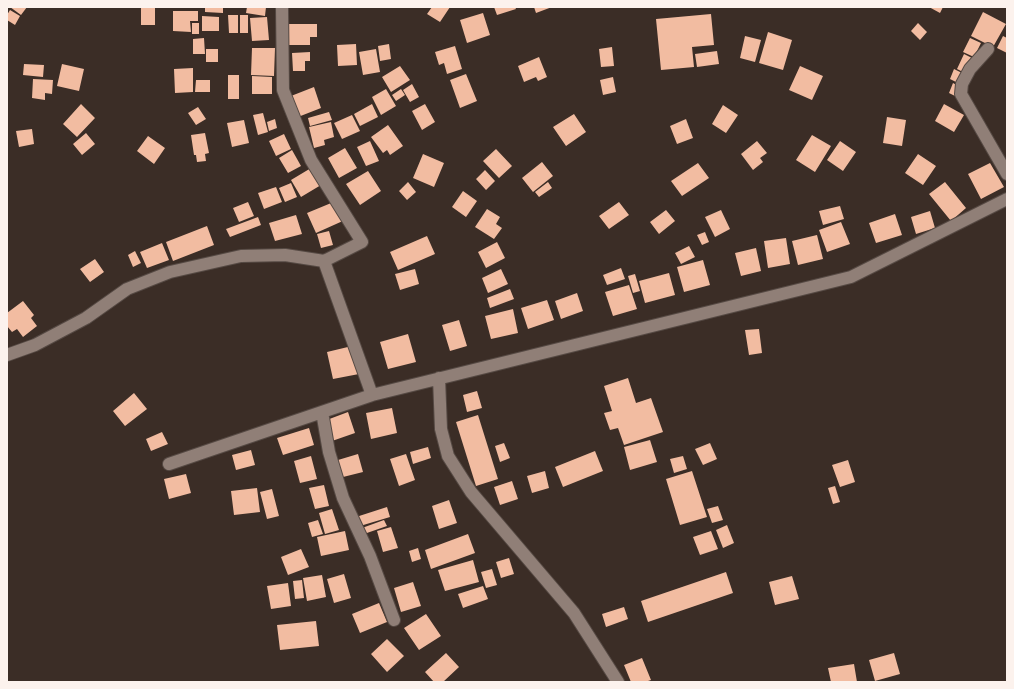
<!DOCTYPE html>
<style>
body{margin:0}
#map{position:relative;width:1014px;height:689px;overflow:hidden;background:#3b2d26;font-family:Roboto,sans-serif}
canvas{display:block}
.frame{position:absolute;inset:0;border:8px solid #fcf2ed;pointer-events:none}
</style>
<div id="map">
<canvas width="1014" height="689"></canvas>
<div class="frame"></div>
</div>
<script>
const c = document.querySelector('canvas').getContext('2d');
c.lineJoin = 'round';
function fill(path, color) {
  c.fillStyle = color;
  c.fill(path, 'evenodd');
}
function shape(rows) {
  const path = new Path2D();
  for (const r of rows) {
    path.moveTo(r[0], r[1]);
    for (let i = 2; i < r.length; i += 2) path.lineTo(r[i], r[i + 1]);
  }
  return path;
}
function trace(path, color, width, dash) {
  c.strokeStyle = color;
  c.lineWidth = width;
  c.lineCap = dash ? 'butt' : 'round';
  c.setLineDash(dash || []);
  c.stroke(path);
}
const building = shape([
 [10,7,27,7,21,15],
 [141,7,155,7,155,25,141,25],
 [205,7,223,7,223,13,205,12],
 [247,7,266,7,265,16,246,13],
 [432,7,450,7,440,22,427,14],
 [494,7,515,7,516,9,497,15],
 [534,7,552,7,536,13],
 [929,7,943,7,940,13],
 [10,10,20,16,15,25,7,20,7,15],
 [173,11,198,11,198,21,190,21,191,32,173,31],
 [983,12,1006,24,993,47,971,36],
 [483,13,490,35,467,43,460,20],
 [711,14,714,45,692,47,694,67,661,70,656,19],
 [228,15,238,15,238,33,229,33],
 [240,15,248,15,248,33,240,33],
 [202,16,219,17,219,31,202,31],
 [267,17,269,40,252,41,250,18],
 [192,23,199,23,199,34,192,34],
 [918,23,927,32,920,40,911,31],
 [289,24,317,24,317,37,310,37,310,45,289,45],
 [768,32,792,40,783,70,759,63],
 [745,36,761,40,755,62,740,58],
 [1003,36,1007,38,1007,53,997,48],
 [204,38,205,54,193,54,193,39],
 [970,38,981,43,974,57,963,52],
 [356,44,357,65,338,66,337,45],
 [389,44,391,59,380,61,378,46],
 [455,46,462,69,447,74,444,63,439,65,435,52],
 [612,47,614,66,601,67,599,49],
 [252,48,275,48,274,76,251,75],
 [206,49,218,49,218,62,206,62],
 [376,49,380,72,363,75,359,52],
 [717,51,719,64,697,67,695,54],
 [310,52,310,61,305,61,305,71,293,71,292,53],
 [964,54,972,58,965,73,957,69],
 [539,57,547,77,538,81,536,77,524,82,518,66],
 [24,64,44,65,43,77,23,75],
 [62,64,84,69,79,91,57,86],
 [400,66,410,80,391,92,382,77],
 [800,66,823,76,812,100,789,90],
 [193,68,193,92,175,93,174,69],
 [954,69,962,73,958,83,950,79],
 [466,74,477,101,460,108,450,80],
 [228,75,239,75,239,99,228,99],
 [252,76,272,77,272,94,252,94],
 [613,77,616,92,603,95,600,80],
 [33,79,53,80,52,94,45,93,45,100,32,98],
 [196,80,210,80,210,92,195,92],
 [953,83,960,87,955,96,949,93],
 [412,84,419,97,410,102,403,90],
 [314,87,321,108,298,117,291,96],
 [386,89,396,106,381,115,372,97],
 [401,89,405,95,396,101,392,95],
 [81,104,95,118,77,137,63,124],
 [372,104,378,117,360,126,354,114],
 [425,104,435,122,422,130,412,111],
 [944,104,964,115,954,132,935,121],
 [723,105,738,115,726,133,712,124],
 [198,107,206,119,196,125,188,113],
 [329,112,332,120,310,126,308,118],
 [263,113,268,132,258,135,253,115],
 [574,114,586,132,566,146,553,127],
 [352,115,360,131,342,139,334,123],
 [887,117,906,120,902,146,883,143],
 [275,119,277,128,269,131,267,122],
 [686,119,693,138,677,144,670,126],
 [244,120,249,143,232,147,227,123],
 [331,122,334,137,324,140,325,145,314,148,309,127],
 [388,125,403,146,390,155,387,150,383,153,371,137],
 [32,129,34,144,19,147,16,131],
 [86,133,95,144,82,155,73,144],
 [205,133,209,153,205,154,206,161,197,162,196,155,194,155,191,135],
 [284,134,291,149,276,156,269,141],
 [812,135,831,146,815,172,796,160],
 [148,136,165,148,154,164,137,151],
 [370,141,379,161,366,166,357,147],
 [757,141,767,153,760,158,763,162,753,170,741,154],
 [840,141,856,152,843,171,827,160],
 [345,148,357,168,339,178,328,158],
 [496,149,512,166,499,178,483,161],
 [292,150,301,166,288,173,279,158],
 [423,154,444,163,434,187,413,178],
 [918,154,936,166,923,185,905,173],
 [542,162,553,176,533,192,522,178],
 [698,163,709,178,682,196,671,181],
 [990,163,1004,187,981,199,968,174],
 [311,168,321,185,301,197,291,180],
 [485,170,495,181,486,190,476,179],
 [368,171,381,191,360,205,346,184],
 [408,182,416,192,407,200,399,191],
 [548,182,552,188,539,197,535,192],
 [945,182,966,208,951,221,929,194],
 [291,183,297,197,285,202,279,188],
 [276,187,282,202,264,209,258,193],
 [463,191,477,201,466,217,452,207],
 [336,201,345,220,316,233,307,213],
 [248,202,254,216,239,222,233,208],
 [619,202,629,215,609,229,599,216],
 [840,206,844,219,823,225,819,211],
 [487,209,500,217,496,224,502,228,494,239,475,227],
 [666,210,675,221,659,234,650,222],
 [721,210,730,229,715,237,705,217],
 [930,211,935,228,916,234,911,217],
 [895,214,902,235,876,243,869,223],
 [296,215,302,234,275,241,269,223],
 [258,217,261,225,230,237,226,229],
 [841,222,850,244,827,252,819,230],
 [207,226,214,245,173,261,166,242],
 [329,231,333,245,321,248,317,234],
 [705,232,709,242,702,245,697,235],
 [817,235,823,259,798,265,792,241],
 [427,236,435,254,398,270,390,252],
 [786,238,790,264,768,268,764,241],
 [497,242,505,258,486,268,478,252],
 [162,243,169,260,147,268,140,252],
 [689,246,695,257,681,264,675,253],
 [756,248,761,271,741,276,735,253],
 [135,251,141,263,133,267,128,255],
 [95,259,104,272,90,282,80,269],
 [703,260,710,285,684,292,677,267],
 [621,268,625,279,607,285,603,275],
 [415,269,419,284,400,290,395,274],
 [501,269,508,284,488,293,482,278],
 [669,273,675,295,645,303,639,281],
 [635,274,640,291,633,293,628,276],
 [629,285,637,309,613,316,605,292],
 [510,289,514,299,490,308,487,298],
 [577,293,583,311,561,319,555,301],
 [547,300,554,320,528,329,521,308],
 [23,301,34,315,31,318,37,326,23,337,17,329,12,332,7,326,7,313],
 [513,309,518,333,491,339,485,316],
 [459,320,467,346,450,351,442,325],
 [759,329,762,353,749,355,745,330],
 [408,334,416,362,388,369,380,342],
 [352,346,359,374,333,379,327,352],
 [628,378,636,403,651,398,663,432,624,445,618,428,610,430,604,413,612,411,604,386],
 [477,391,482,408,467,412,463,395],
 [134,393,147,409,125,426,113,411],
 [392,408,397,433,371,439,366,413],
 [348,412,355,433,332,441,324,421],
 [478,415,498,479,476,486,456,422],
 [309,428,314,445,283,455,277,438],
 [162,432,168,444,151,451,146,439],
 [650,440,657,462,630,470,624,447],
 [504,443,510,458,500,462,495,446],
 [710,443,717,459,703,465,695,449],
 [428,447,431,458,413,464,410,452],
 [251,450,255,465,236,470,232,455],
 [595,451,603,471,563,487,555,467],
 [358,454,363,472,343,477,338,460],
 [406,454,415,480,399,486,390,459],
 [311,456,317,479,300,483,294,461],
 [683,456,687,469,674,473,670,459],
 [848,460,855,482,840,487,832,465],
 [545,471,549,488,532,493,527,476],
 [692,471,707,517,680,525,666,479],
 [186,474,191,493,169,499,164,479],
 [512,481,518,499,500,505,494,487],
 [324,485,329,506,315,509,309,488],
 [835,486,840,502,833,504,828,488],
 [257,488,260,512,234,515,231,491],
 [272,489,279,516,267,519,260,492],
 [449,500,457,523,439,529,432,506],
 [718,506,723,520,712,523,707,509],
 [387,507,390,517,360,526,356,517],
 [332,509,339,530,325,534,319,513],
 [318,520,323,534,312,537,308,523],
 [384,520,387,526,364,534,362,528],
 [727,525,734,543,723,548,716,530],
 [391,527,398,548,383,552,377,531],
 [345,531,349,550,321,556,317,537],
 [711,531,718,549,700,555,693,537],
 [468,534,475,553,431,569,425,550],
 [418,548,421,559,412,562,409,551],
 [301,549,309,567,288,575,281,557],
 [509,558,514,574,501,578,496,562],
 [473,560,479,582,445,591,438,570],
 [492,569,497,585,486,588,481,572],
 [726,572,733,593,648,622,641,601],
 [344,574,351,598,334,603,327,579],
 [322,575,326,597,307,601,303,578],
 [792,576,799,599,775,605,769,582],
 [302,580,304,598,295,599,293,581],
 [413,582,421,606,401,612,394,588],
 [288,583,291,606,271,609,267,586],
 [483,586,488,599,463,608,458,594],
 [379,603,387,622,360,633,352,614],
 [624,607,628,619,606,627,602,614],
 [426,614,441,636,419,650,404,628],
 [316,621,319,646,280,650,277,625],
 [387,639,404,656,387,672,371,654],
 [446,653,459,667,443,682,434,682,425,672],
 [894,653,900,674,875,681,869,660],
 [642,658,651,680,645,682,631,682,624,665],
 [854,664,857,682,831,682,828,668]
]);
const minor = shape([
 [282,7,283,90,311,160,362,242,324,261,372,395],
 [988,49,970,69,962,84,961,94,1007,174],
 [7,355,35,345,86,318,127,289,170,272,241,256,285,255,324,261],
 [439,378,441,429,448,456,471,492,574,613,618,682],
 [322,412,329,452,343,498,370,556,394,620],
 [169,464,372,395,851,277,1007,199]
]);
fill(building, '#f2bca1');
trace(minor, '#564a44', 14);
trace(minor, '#907f77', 12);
</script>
